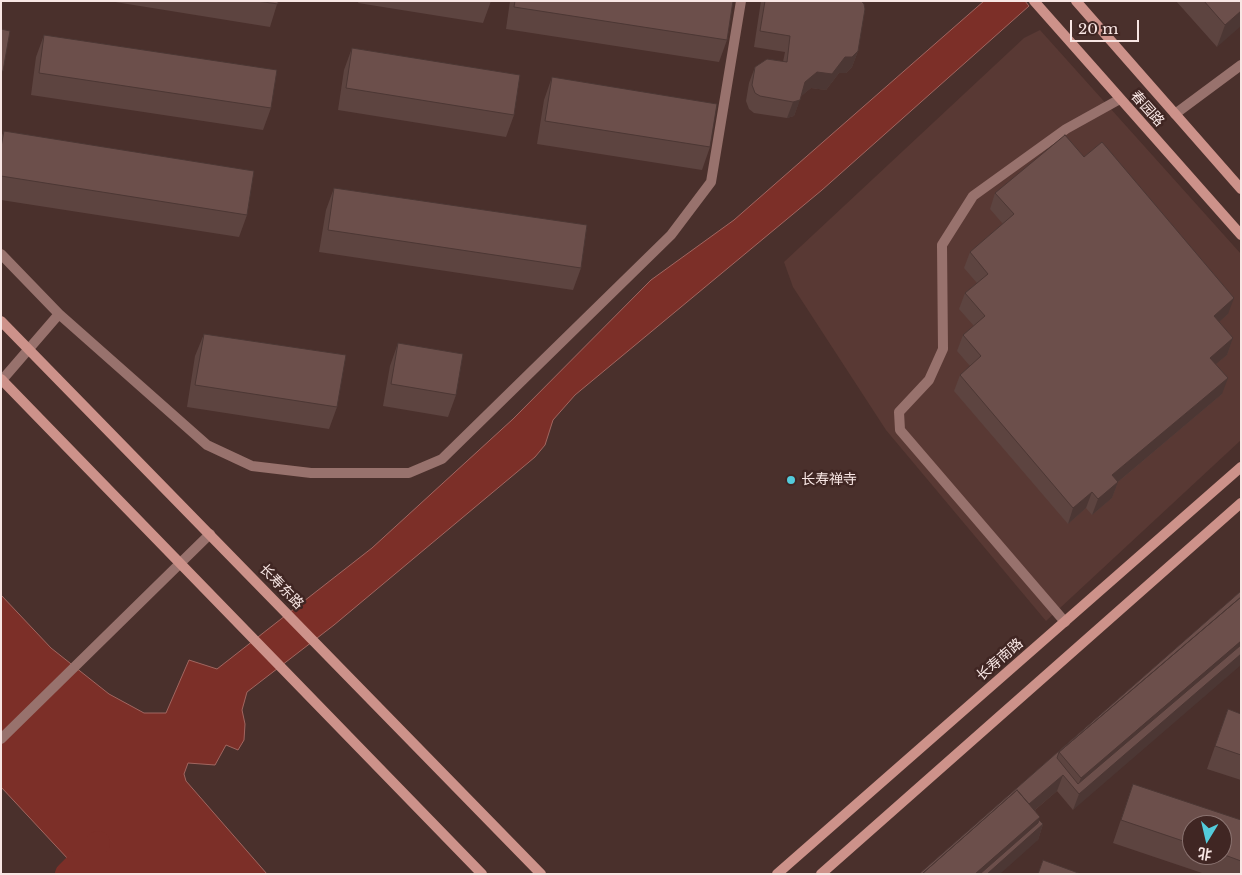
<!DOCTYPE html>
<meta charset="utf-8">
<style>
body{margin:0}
#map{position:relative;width:1242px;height:875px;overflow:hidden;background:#4a302c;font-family:"Libre Baskerville","Noto Sans SC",serif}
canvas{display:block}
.frame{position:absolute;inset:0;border:2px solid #f8e6e4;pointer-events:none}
.north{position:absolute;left:1182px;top:815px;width:50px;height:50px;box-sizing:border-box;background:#402623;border:1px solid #8a7370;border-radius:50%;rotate:189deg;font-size:14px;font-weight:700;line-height:20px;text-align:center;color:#f8e6e4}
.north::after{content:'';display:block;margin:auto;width:18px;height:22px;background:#53cbdb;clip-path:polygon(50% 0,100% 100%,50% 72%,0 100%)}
.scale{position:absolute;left:1070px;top:20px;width:69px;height:22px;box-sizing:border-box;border:2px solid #f8e6e4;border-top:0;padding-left:6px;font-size:15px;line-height:18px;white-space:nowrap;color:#f8e6e4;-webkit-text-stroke:4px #402623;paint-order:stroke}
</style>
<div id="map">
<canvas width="1242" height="875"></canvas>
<div class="frame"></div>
<div class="north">北</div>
<div class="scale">20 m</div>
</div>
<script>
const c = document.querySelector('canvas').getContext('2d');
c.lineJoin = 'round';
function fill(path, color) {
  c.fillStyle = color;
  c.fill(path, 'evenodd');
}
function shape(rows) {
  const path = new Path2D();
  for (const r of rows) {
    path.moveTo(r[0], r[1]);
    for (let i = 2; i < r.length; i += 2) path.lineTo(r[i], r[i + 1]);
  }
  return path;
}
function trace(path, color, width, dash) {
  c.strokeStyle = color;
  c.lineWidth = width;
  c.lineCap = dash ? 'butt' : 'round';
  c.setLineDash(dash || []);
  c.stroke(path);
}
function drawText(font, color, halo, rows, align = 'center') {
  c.font = font + ' "Libre Baskerville","Noto Sans SC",serif';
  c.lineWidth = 5;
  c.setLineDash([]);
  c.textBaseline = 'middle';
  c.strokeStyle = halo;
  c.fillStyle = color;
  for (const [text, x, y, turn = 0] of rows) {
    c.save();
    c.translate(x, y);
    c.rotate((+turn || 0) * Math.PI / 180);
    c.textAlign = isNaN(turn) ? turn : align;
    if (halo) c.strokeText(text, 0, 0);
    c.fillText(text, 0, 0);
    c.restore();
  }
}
const built = shape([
 [1040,30,1241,254,1241,440,1046,621,886,430,793,287,784,262,1024,38]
]);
const water = shape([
 [984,1,1025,1,1029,6,822,190,575,395,553,420,545,445,535,457,334,625,247,692,242,710,245,724,244,740,238,750,226,745,215,765,188,763,184,774,186,781,267,874,82,874,1,787,1,595,51,648,109,694,144,713,166,713,189,660,217,669,372,548,513,419,651,280,734,220,984,1]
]);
const canal = shape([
 [67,874,98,843]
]);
const lane = shape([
 [1175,114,1241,65],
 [1,254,59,314,207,445,252,466,311,473,409,473,442,459,671,235,711,182,741,1],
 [2,380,59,314]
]);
const street = shape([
 [1065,622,900,430,899,412,929,380,943,349,942,245,973,196,1066,129,1120,99],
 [1,739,210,534]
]);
const secondary = shape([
 [1034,1,1241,235],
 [1076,1,1241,189],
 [1,321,541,874],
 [1,379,482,874],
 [777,874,1241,467],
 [821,874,1241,503]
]);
const wall = shape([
 [109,1,278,1,270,27],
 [359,1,491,1,483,23,358,3],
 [510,1,733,1,727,40,719,62,506,29],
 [761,1,861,1,858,51,852,67,846,73,839,73,826,90,811,88,801,96,794,116,787,118,754,113,749,109,746,101,749,83,755,67,783,62,785,52,754,47],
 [1176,1,1241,1,1217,47],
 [44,35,271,108,263,130,31,95,36,57],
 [352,48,514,115,506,137,338,110,344,70],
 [552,77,710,147,702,170,537,144,544,100],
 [4,131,247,215,239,237,1,200,1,138],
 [1084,157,1228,314,1219,322,1233,338,1227,355,1216,364,1222,394,1118,482,1112,498,1092,515,1086,508,1068,524,954,391,960,375,970,366,957,351,963,335,974,326,959,309,965,293,977,283,964,268,970,252,1003,224,990,209,995,193],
 [334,188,581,268,573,290,319,252,326,210],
 [204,334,337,407,329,429,187,407,195,356],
 [398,343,456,395,448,417,383,406,390,366],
 [1241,591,1073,810,1057,791,1035,810,1039,820,1043,824,1038,840,919,874],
 [1228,709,1241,714,1241,780,1207,769],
 [1133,784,1241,820,1241,874,1205,874,1113,843],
 [1192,825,1222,825,1222,855,1192,855]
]);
const shadedWall = shape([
 [1241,11,1241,26,1217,47,1225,25],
 [858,51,852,67,846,73,839,73,826,90,811,88,799,98,805,82,817,72,845,57],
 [800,100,794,116,787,118,793,102],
 [1234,298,1228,314,1208,332,1214,316],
 [1233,338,1227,355,1204,374,1210,358],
 [1228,378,1222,394,1106,492,1112,475],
 [1118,482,1112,498,1092,515,1098,499],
 [1092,492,1086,508,1068,524,1073,508],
 [1241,641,1241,665,1073,810,1079,794,1076,790,1081,778],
 [1063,775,1057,791,1030,814,1027,806],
 [1040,817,1035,831,1043,824,1038,840,1000,874,975,874]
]);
const building = shape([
 [257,1,278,1,278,4,257,1],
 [515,1,733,1,727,40,514,7,515,1],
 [765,1,861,1,864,4,865,9,858,51,852,57,845,57,832,74,817,72,805,82,800,100,793,102,760,96,755,93,752,85,755,67,767,59,787,62,790,36,760,31,765,1],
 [1204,1,1241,1,1241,11,1225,25,1204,1],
 [1,29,10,31,3,71,1,71,1,29],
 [44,35,277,70,271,108,39,73,44,35],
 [352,48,520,75,514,115,346,88,352,48],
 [552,77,717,104,710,147,545,121,552,77],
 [4,131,254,171,247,215,1,176,1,147,4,131],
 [1065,135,1084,157,1102,142,1234,298,1214,316,1233,338,1210,358,1228,378,1112,475,1118,482,1098,499,1092,492,1073,508,960,375,981,356,963,335,985,316,965,293,988,274,970,252,1014,214,995,193,1065,135],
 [334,188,587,225,581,268,328,230,334,188],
 [204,334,346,355,337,407,195,385,204,334],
 [398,343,463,354,456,395,391,384,398,343],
 [1241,591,1241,597,1059,752,1057,758,1078,784,1241,645,1241,654,1079,794,1063,775,1029,804,1017,790,922,874,919,874,1241,591],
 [1241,597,1241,641,1081,778,1059,752,1241,597],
 [1228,709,1241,714,1241,755,1215,746,1228,709],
 [1133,784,1241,820,1241,861,1222,854,1222,825,1192,825,1192,844,1121,820,1133,784],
 [1017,790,1040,817,975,874,922,874,1017,790],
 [1039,820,1043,824,987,874,980,874,1038,823,1039,820],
 [1043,860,1081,874,1038,874,1043,860]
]);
const markers = [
 [791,480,5,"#53cbdb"]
];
const streetNames = [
 ["春园路",1147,109,48],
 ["长寿东路",281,587,46],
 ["长寿南路",1000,660,-41]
];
const poiNames = [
 ["长寿禅寺",801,480]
];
fill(built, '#593934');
fill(water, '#7c2f28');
trace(water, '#a16660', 1);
trace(canal, '#7c2f28', 24);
trace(lane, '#98726d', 10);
trace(street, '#98726d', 10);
trace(secondary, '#cd928a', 10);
fill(wall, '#5d4440');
fill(shadedWall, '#4c3734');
fill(building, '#6c4f4b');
trace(building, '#4c3734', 1);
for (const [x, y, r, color] of markers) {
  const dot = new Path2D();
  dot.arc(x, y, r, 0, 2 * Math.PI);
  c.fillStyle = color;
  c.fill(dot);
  trace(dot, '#402623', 2);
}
drawText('14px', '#f8e6e4', '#402623', streetNames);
drawText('14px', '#f8e6e4', '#402623', poiNames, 'left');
</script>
